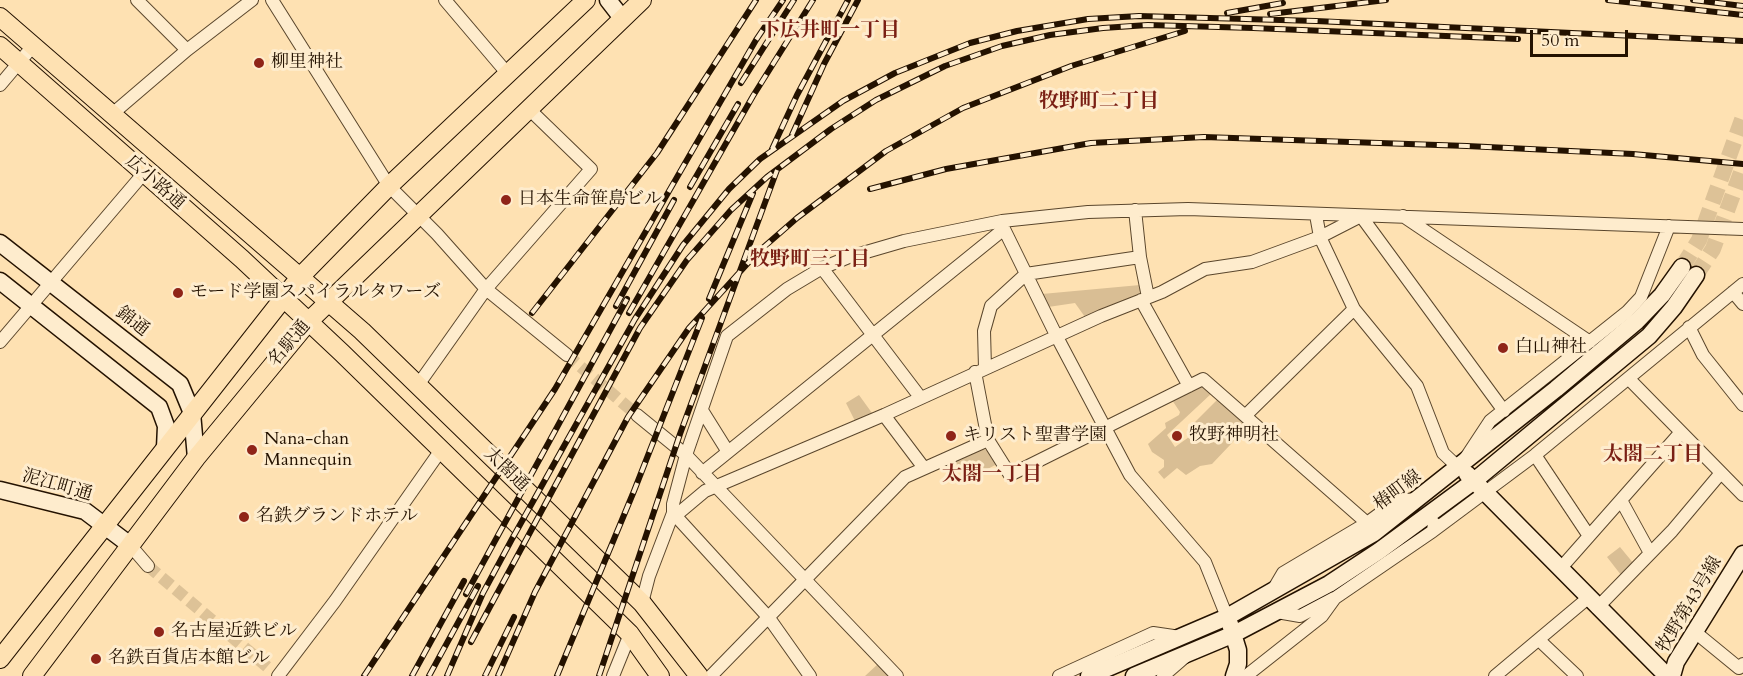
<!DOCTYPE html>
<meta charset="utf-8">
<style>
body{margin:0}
#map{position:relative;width:1743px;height:676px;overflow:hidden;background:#fee1b2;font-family:Cardo,serif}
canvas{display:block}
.scale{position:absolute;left:1530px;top:30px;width:98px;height:27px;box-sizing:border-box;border:3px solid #241200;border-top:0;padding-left:8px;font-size:18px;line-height:21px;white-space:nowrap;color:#241200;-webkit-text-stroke:4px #feeccd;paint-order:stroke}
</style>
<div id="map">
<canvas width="1743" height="676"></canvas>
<div class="scale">50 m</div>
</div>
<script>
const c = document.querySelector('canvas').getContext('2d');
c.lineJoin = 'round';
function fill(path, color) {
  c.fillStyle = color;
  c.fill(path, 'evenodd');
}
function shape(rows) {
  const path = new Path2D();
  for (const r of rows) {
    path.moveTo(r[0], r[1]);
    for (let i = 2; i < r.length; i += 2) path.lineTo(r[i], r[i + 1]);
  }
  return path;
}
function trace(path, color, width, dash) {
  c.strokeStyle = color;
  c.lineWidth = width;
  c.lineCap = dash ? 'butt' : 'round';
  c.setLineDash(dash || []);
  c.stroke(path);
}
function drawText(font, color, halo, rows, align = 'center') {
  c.font = font + ' Cardo,"Noto Serif JP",serif';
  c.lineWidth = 6;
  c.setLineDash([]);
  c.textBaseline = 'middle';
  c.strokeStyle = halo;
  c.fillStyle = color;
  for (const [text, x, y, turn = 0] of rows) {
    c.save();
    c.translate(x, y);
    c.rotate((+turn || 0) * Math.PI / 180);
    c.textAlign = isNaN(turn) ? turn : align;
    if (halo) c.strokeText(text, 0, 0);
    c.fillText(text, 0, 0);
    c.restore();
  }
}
const green = shape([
 [1140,285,1143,294,1085,317,1075,303,1048,307,1042,294],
 [1199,385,1212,393,1167,435,1175,447,1189,437,1187,430,1218,399,1249,425,1212,464,1200,466,1186,475,1177,468,1164,479,1158,472,1164,467,1164,460,1152,452,1148,444,1166,428,1165,423,1179,415,1180,412,1172,400],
 [859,395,872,413,855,421,846,403],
 [983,449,989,451,997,464,965,481,955,461],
 [1620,547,1634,564,1621,575,1607,557],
 [879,663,889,676,865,676]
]);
const streetTunnel = shape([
 [567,355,637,415],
 [148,566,271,670]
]);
const secondaryTunnel = shape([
 [1682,267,1699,240,1743,117],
 [1696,275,1713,249,1743,167]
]);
const street = shape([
 [137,0,187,50],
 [272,0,389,186,437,234,486,289,567,355],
 [445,0,507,73],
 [0,85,33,46],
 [111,115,187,50,252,0],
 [1135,210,1140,257,1148,297],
 [1316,215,1320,237,1354,309,1417,386,1443,453,1459,468,1490,421,1627,312,1641,297,1669,226],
 [1403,216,1590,342],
 [1002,221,1004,229,1057,337,1130,475,1205,562,1227,617],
 [822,268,920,397],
 [1733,292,1743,304],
 [1141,300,1189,386],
 [1689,327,1703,355,1743,405],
 [0,342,144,173],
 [985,368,984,331,991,306,1026,274,1140,257],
 [975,372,988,440,1010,475,1203,379,1367,523],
 [1629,379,1743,495],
 [418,385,486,289,591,169,530,110],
 [703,412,728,452],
 [637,415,686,455,897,676],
 [884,415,924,468],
 [1246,415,1354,309],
 [1535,455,1589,536],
 [702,473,1004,229],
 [1622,502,1650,553],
 [673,513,680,512,705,491,884,415,1101,316,1162,292,1205,269,1252,262,1320,237,1361,216,1504,411],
 [673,513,769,618,810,676],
 [1433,531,1535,455,1743,284],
 [130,545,148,566],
 [1560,569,1681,432],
 [1273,590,1283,573,1367,523,1397,501,1416,499],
 [642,603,649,576,673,513,673,504,686,455,727,336,787,289,822,268,849,257,904,241,1002,221,1088,212,1188,209,1743,229],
 [1597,608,1672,531,1720,474],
 [1277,612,1300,616,1334,598],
 [1695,632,1739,668,1743,664],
 [1539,640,1577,676],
 [278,676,335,601,441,450],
 [613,676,630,634],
 [711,676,905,477,988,440],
 [1059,676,1153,633,1180,637],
 [1163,676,1185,657],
 [1246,676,1322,616,1335,598,1433,531,1434,523],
 [1495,676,1588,598]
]);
const secondary = shape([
 [608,0,622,18],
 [0,243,180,384,192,413,196,458],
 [0,281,159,407,166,426,165,448],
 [1467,474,1667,676],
 [0,490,85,511,130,545],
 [1230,624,1238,650,1238,664,1234,676],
 [1089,676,1227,617,1374,533,1556,389,1637,321,1662,295,1682,267],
 [1134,676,1234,634,1329,584,1379,551,1474,481,1649,336,1674,307,1696,275],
 [1672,676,1676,662,1743,554]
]);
const primary = shape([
 [0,17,362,331,642,603,699,676],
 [0,46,242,259,342,353,630,634,660,676],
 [0,659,300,277,389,186,586,0],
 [32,676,196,458,309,321,642,0]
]);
const rail = shape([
 [1608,0,1743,15],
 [1693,0,1743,6],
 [1227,13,1283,3],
 [1270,14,1386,0],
 [741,83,794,0],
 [792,135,824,64,858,0],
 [772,149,797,95,848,0],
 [690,187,738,104],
 [870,189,946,169,1091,143,1204,137,1467,146,1633,154,1743,164],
 [709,299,753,193],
 [616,306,674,200],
 [532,313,657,153,756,0],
 [629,313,753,96,813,0],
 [466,594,627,299],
 [471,642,640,328,687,260,731,210,767,177,831,129,876,100,945,66,1002,46,1050,35,1103,28,1148,25,1253,28,1518,39],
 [364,676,555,389,756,40,783,0],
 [412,676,464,581],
 [429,676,478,586],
 [447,676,483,593,512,539,635,319,683,245,729,189,760,159,843,101,895,73,970,43,1017,31,1088,19,1139,16,1316,21,1743,41],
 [485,676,514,617],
 [498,676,535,592,628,417,689,328,758,252,797,218,886,151,963,108,1071,66,1185,31],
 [557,676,634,491,702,318],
 [599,676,680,434,777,170]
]);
const markers = [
 [259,63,6,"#8f2418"],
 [506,200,6,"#8f2418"],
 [178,293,6,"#8f2418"],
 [1503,348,6,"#8f2418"],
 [951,436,6,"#8f2418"],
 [1177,436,6,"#8f2418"],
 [252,450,6,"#8f2418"],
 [244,517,6,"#8f2418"],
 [159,632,6,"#8f2418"],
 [96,659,6,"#8f2418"]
];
const poiNames = [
 ["柳里神社",271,63],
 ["日本生命笹島ビル",518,200],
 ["モード学園スパイラルタワーズ",190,293],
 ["白山神社",1515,348],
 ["キリスト聖書学園",963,436],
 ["牧野神明社",1189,436],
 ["Nana-chan",264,440],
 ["Mannequin",264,461],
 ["名鉄グランドホテル",256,517],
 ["名古屋近鉄ビル",171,632],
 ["名鉄百貨店本館ビル",108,659]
];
const streetNames = [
 ["広小路通",155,183,41],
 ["錦通",132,322,38],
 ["名駅通",290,344,-50],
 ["太閤通",506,470,44],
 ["泥江町通",57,486,16],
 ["椿町線",1398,491,-37],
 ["牧野第43号線",1690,605,-59]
];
const neighbourhoodNames = [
 ["下広井町一丁目",830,31],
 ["牧野町二丁目",1099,102],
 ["牧野町三丁目",810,260],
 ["太閤二丁目",1653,455],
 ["太閤一丁目",992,475]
];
fill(green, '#d9be94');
trace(streetTunnel, '#ddc297', 12, [12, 6]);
trace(secondaryTunnel, '#ddc297', 16, [16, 8]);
trace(street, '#5a462c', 14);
trace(secondary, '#241200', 19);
trace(primary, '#241200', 20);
trace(street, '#feeccd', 12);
trace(secondary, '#feeccd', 16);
trace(primary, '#fee1b2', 18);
trace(rail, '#241200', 6);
trace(rail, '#feeccd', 4, [11]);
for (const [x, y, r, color] of markers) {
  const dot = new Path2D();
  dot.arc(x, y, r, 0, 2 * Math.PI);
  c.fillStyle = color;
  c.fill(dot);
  trace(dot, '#feeccd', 2);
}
drawText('18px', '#241200', '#feeccd', poiNames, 'left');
drawText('18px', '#241200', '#feeccd', streetNames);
drawText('bold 20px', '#7a1f14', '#feeccd', neighbourhoodNames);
</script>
